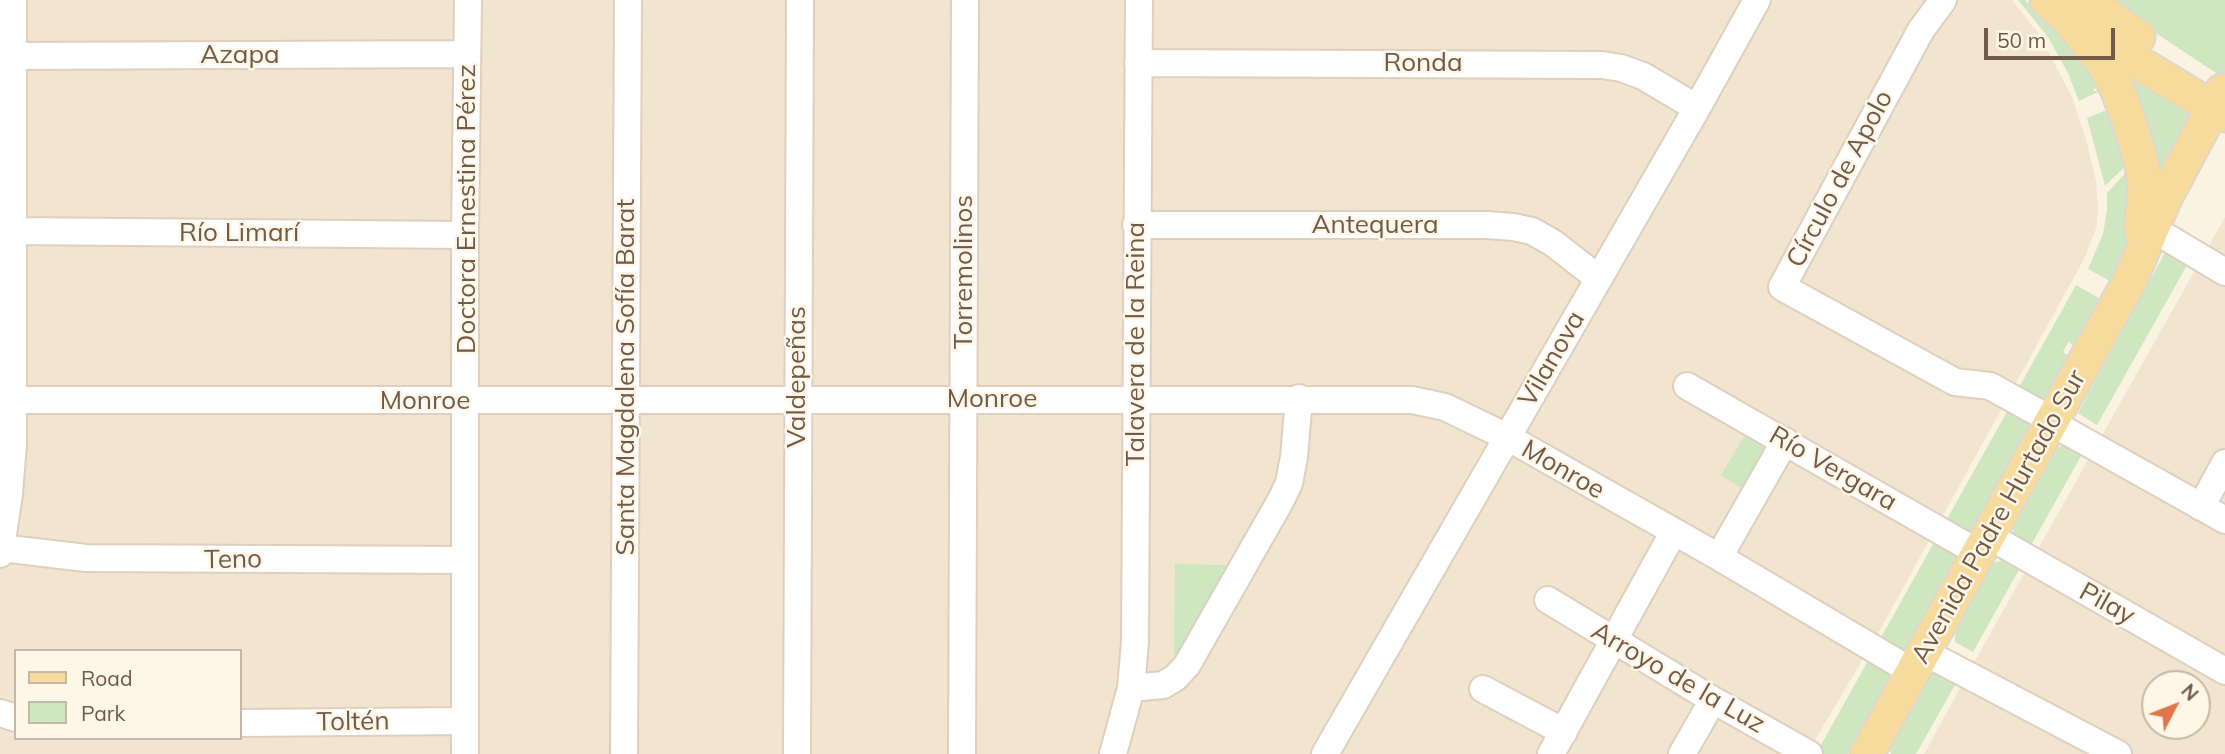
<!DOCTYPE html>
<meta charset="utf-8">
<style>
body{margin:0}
#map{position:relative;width:2225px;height:754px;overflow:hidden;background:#fbf3e1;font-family:Mulish,sans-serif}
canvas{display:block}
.legend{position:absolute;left:14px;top:649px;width:228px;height:91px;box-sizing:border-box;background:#fef7e7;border:2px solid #c6b8a8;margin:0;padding:9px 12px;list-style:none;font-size:21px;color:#715a49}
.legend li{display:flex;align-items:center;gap:14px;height:35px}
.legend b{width:35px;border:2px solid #c6b8a8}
.north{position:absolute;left:2141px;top:670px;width:70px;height:70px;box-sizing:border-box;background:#fef7e7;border:2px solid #c6b8a8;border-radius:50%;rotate:48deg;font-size:19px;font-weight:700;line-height:28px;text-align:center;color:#715a49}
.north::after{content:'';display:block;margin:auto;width:24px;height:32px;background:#e0764b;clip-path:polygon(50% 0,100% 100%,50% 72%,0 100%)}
.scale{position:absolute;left:1984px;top:28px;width:131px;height:32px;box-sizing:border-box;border:4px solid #715a49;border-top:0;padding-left:9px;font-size:21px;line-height:24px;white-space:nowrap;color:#715a49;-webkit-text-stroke:5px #fef7e7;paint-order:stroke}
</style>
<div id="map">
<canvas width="2225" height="754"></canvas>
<ul class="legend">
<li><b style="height:9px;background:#f7db9c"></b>Road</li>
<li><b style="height:19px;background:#cee7c1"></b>Park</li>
</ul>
<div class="north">N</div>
<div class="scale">50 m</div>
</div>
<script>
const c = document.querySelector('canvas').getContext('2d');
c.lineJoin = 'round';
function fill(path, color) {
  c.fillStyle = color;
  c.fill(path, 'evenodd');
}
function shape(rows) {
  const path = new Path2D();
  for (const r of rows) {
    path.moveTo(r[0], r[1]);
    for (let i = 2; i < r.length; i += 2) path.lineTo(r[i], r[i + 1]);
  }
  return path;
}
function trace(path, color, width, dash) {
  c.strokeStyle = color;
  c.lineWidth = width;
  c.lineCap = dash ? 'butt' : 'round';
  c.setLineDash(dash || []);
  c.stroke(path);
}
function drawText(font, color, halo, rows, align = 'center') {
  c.font = font + ' Mulish,sans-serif';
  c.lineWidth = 5;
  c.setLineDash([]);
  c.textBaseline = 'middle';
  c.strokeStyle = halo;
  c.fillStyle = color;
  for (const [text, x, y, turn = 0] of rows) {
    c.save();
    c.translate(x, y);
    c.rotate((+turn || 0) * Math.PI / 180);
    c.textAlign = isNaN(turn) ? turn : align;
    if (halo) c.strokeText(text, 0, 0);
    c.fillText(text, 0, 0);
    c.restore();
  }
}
const residential = shape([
 [0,0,2012,0,2039,34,2072,97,2087,143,2096,181,2098,212,2096,229,2083,261,1881,628,1807,754,0,754],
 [16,651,240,651,240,738,16,738],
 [2225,217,2225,754,1924,754,1977,657],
 [2155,684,2197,684,2197,726,2155,726]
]);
const green = shape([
 [2018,0,2025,0,2102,78,2093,91,2100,91,2079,101,2068,73,2048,37],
 [2106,0,2225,0,2225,79],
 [2120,65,2195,106,2161,183],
 [2104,111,2111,112,2131,161,2105,186,2087,118],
 [2129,169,2135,224,2116,277,2110,281,2088,269,2103,234,2107,210,2107,193],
 [2169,245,2191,258,2097,425,2078,413],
 [2076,285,2102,300,2076,347,2068,342,2063,352,2070,357,2050,395,2038,400,2018,389],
 [2009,408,2027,418,2031,429,1848,754,1816,754],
 [1746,433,1768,445,1747,492,1721,475],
 [2062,445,2081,456,2030,547,2014,538,2013,528,2058,448],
 [2006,559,2020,568,1973,652,1955,642,1955,633,1993,563],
 [1175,564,1232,565,1191,643,1174,659],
 [1937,665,1960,676,1916,754,1891,754,1890,749]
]);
const minor = shape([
 [1943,0,1921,30,1782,287,1955,382,1990,386,2037,412,2052,423,2225,520],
 [13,56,467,54],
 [1138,63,1602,65,1621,68,1643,76,1697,108],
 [1136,225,1487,225,1513,227,1532,231,1553,243,1598,278],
 [13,231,465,235],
 [2168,238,2225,272],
 [1687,386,1979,553],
 [0,400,1412,400,1445,407,1507,437,1719,557,1913,672],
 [2201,507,2225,463],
 [1989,536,2225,671],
 [1,548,86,558,465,560],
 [0,554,9,494,13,444,13,0],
 [1719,557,1785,441],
 [1548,600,1713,700,1809,754],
 [1924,652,2118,754],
 [1131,688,1163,685,1175,678,1187,665,1281,500,1289,483,1294,457,1299,398],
 [1483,689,1564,732],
 [0,713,16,718],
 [240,723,465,721],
 [465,754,465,235,468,0],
 [624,754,628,0],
 [797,754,800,0],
 [962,754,965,0],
 [1113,754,1131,688,1135,642,1139,0],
 [1325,754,1697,108,1757,0],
 [1551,754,1673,533],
 [1682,754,1713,700]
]);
const major = shape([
 [2047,0,2068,19,2099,39,2225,115],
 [2086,0,2138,37],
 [2068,19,2104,64,2118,91,2131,127,2142,165,2145,190,2141,230],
 [1867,754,2130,280,2165,198,2222,91]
]);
const streetNames = [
 ["Azapa",240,55],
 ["Ronda",1423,63],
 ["Círculo de Apolo",1840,179,-62],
 ["Doctora Ernestina Pérez",467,209,-90],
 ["Antequera",1375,225],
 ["Río Limarí",239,233],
 ["Torremolinos",964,272,-90],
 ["Talavera de la Reina",1136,344,-90],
 ["Vilanova",1552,359,-60],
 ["Santa Magdalena Sofía Barat",626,377,-90],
 ["Valdepeñas",797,377,-90],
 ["Monroe",992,399],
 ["Monroe",425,401],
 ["Río Vergara",1833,469,30],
 ["Monroe",1563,470,30],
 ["Avenida Padre Hurtado Sur",1999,517,-61],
 ["Teno",233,560,-1],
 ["Pilay",2107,604,29],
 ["Arroyo de la Luz",1678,678,30],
 ["Toltén",353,722,-1]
];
fill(residential, '#f2e5d0');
fill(green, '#cee7c1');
trace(minor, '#dfcfbe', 30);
trace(major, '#ddd7d3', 37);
trace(minor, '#fff', 26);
trace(major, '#f7db9c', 33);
drawText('26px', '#715a49', '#fef7e7', streetNames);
</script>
